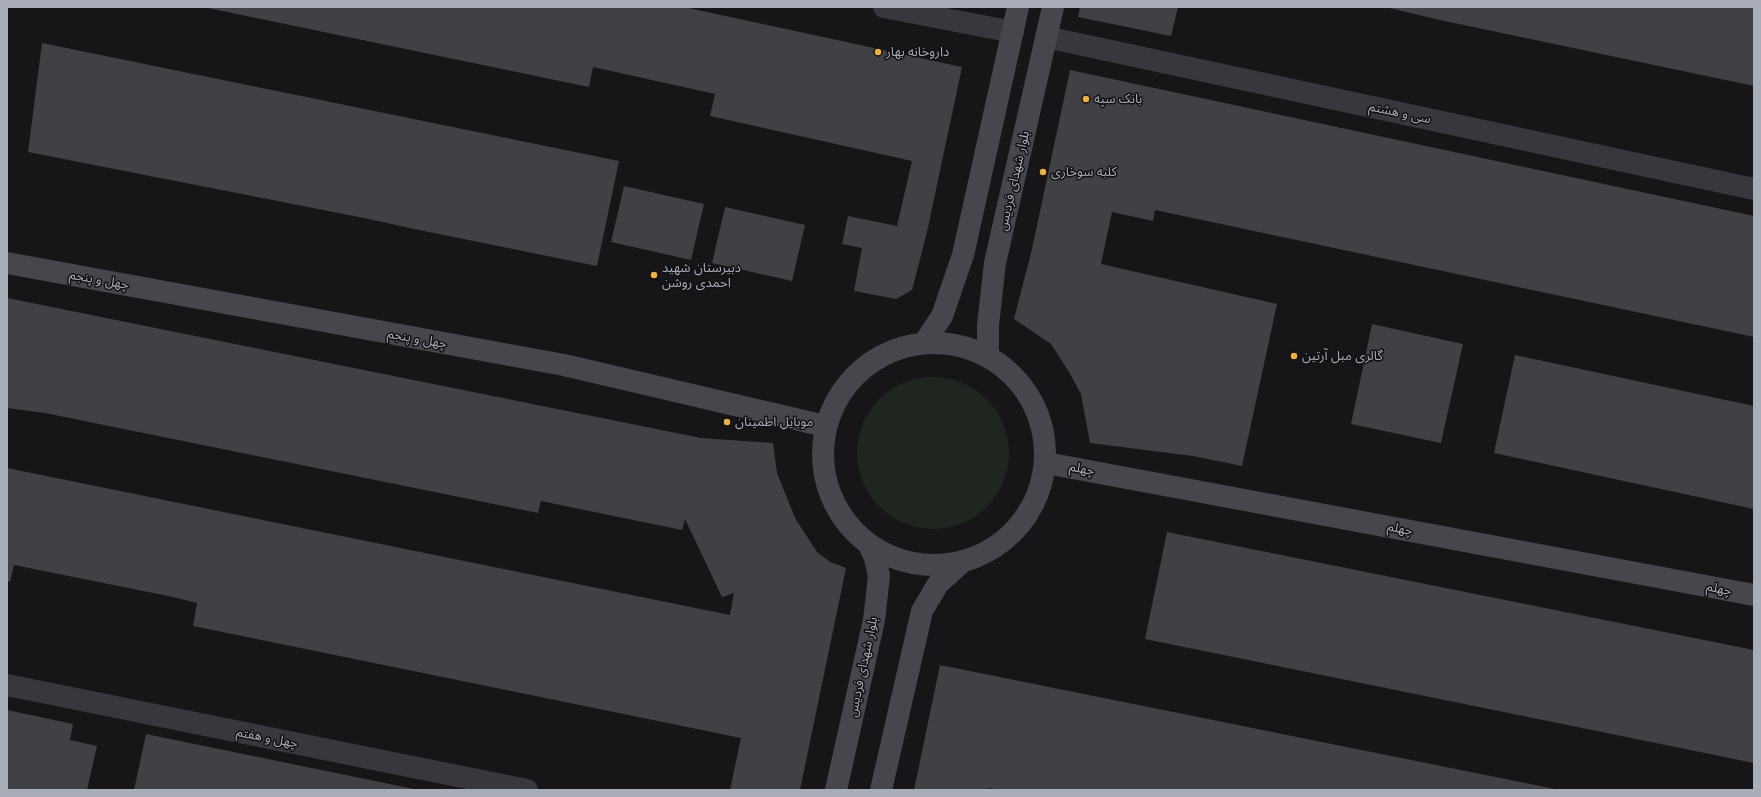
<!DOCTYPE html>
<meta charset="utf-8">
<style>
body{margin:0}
#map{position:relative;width:1761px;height:797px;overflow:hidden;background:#161618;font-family:Montserrat,sans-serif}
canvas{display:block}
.frame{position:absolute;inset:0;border:8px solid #a8adb8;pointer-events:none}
</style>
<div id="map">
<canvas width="1761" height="797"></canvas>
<div class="frame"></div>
</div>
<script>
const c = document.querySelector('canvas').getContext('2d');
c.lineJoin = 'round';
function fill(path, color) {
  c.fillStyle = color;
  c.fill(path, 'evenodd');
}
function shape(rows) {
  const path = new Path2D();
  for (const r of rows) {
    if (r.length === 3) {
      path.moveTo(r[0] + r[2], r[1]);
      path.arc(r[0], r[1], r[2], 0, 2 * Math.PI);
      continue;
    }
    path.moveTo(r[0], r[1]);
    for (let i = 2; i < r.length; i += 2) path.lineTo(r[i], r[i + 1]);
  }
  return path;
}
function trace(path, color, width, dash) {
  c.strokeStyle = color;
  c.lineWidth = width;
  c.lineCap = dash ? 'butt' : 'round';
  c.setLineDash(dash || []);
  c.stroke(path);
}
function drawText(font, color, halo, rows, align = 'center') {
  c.font = font + ' Montserrat,"Noto Sans Arabic",sans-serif';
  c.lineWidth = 3;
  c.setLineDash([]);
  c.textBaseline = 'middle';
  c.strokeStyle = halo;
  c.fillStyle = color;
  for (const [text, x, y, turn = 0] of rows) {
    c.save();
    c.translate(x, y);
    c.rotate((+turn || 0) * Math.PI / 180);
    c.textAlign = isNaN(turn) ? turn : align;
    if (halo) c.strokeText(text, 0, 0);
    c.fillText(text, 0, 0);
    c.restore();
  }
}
const green = shape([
 [933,453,76]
]);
const building = shape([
 [203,7,684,7,962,67,927,232,912,290,896,299,854,291,862,248,842,244,848,216,897,226,912,161,710,116,715,94,593,67,589,87],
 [1080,7,1178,7,1171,36,1078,17],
 [1385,7,1754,7,1754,86,1440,20],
 [42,43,619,161,597,266,414,229,364,218,28,152],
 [1070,70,1754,216,1754,337,1155,210,1153,221,1112,212,1101,264,1277,304,1242,466,1193,456,1090,443,1081,394,1069,372,1051,344,1014,319,1032,249],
 [624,186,704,204,691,260,611,242],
 [725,207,805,225,792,281,712,263],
 [7,298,701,438,773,443,777,473,795,518,817,552,830,562,846,568,800,790,730,790,741,738,193,626,197,603,173,597,14,565,10,582,7,581,7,468,730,615,734,593,722,597,685,519,682,530,541,501,538,513,45,413,7,408],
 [1372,324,1463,344,1441,443,1351,424],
 [1515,355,1754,406,1754,509,1494,453],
 [1167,532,1754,650,1754,763,1145,639],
 [940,665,1555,789,1555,790,999,790,988,788,988,790,914,790],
 [7,710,73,724,70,740,97,746,87,790,7,790],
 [146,734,414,789,414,790,134,790]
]);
const street = shape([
 [884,7,1013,32],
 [1046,37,1754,189],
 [7,685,527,790]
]);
const secondary = shape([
 [7,263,564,365,825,426],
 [934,454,111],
 [924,343,942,316,963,255,1018,7],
 [988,356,988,325,995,263,1053,7],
 [1046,463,1754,595],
 [836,790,874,620,879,576,875,558,869,545],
 [881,790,922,611,938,584,961,563]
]);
const markers = [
 [878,52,4,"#f2b134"],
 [1086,99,4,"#f2b134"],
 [1043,172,4,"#f2b134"],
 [654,275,4,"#f2b134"],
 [1294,356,4,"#f2b134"],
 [727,422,4,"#f2b134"]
];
const poiNames = [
 ["داروخانه بهار",886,52],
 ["بانک سپه",1094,99],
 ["کلبه سوخاری",1051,172],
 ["دبیرستان شهید",662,268],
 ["احمدی روشن",662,283],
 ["گالری مبل آرتین",1302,356],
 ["موبایل اطمینان",735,422]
];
const streetNames = [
 ["سی و هشتم",1400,113,12],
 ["بلوار شهدای فردیس",1014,181,-77],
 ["چهل و پنجم",99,280,10],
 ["چهل و پنجم",417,339,10],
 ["چهلم",1082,469,10],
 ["چهلم",1400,529,11],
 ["چهلم",1719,589,11],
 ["بلوار شهدای فردیس",863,667,-78],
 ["چهل و هفتم",267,738,11]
];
fill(green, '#1e261f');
fill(building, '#404145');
trace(street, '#37383d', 22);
trace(secondary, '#45474d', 22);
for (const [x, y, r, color] of markers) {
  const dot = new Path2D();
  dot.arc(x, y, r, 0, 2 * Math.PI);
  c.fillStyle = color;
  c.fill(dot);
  trace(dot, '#111113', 1.5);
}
drawText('13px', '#a8adb8', '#111113', poiNames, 'left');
drawText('13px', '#a8adb8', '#111113', streetNames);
</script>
